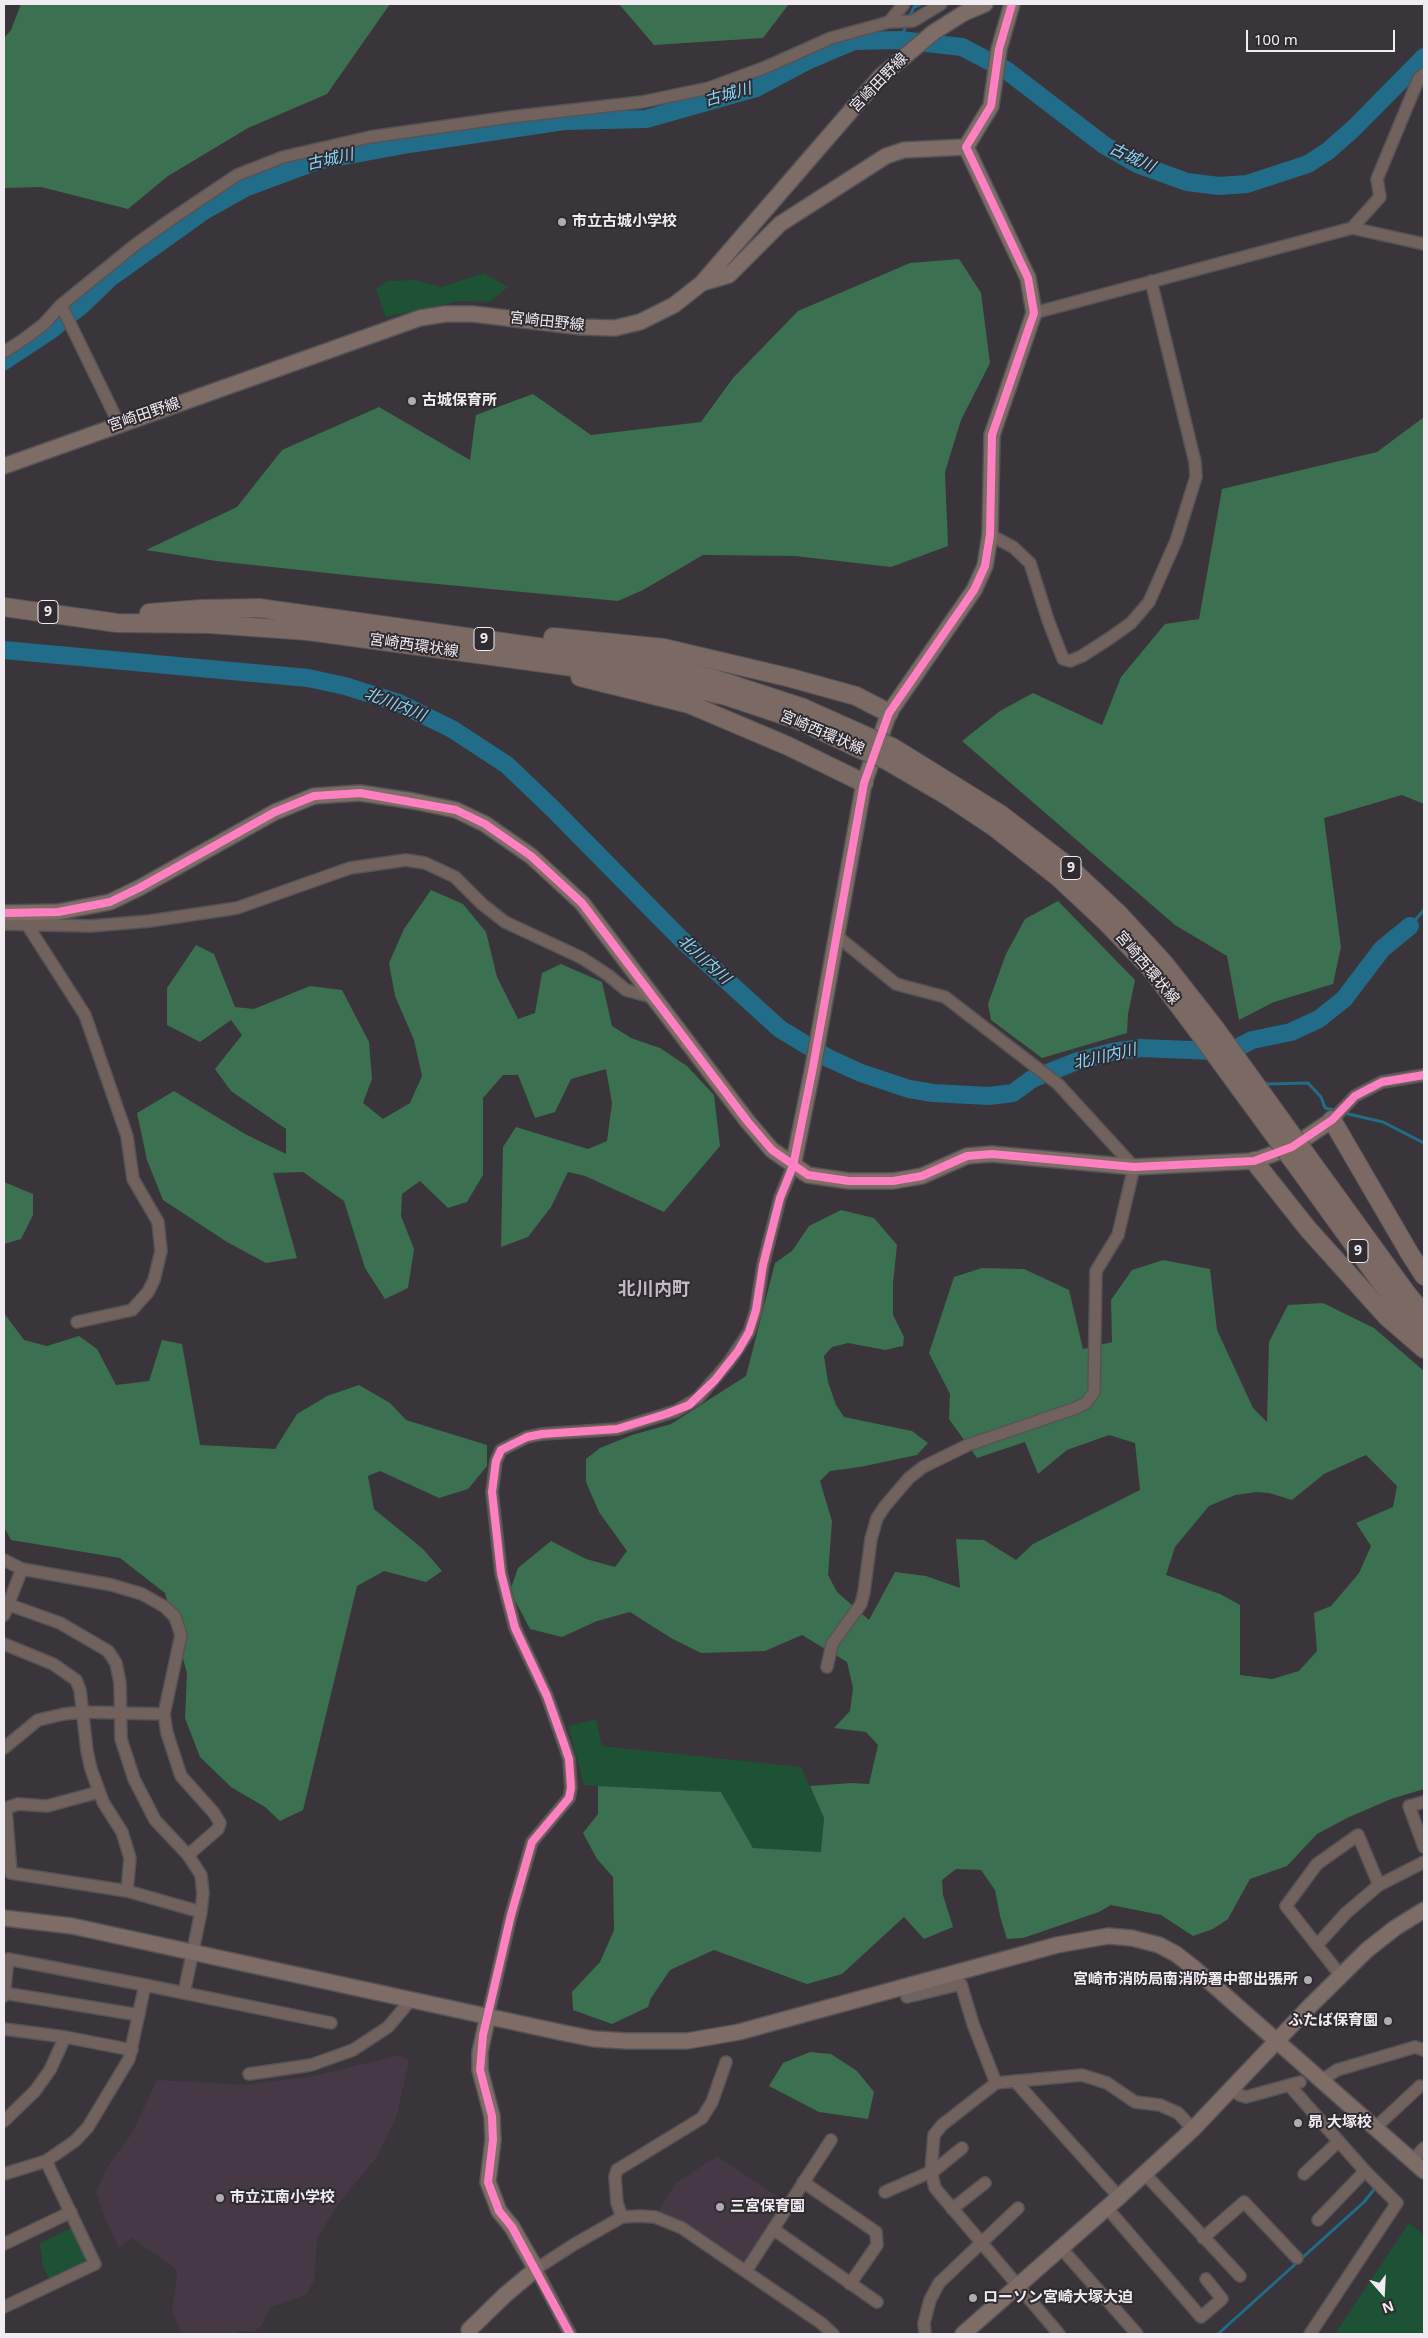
<!DOCTYPE html>
<meta charset="utf-8">
<style>
body{margin:0}
#map{position:relative;width:1428px;height:2338px;overflow:hidden;background:#3a353a;font-family:"Noto Sans",sans-serif}
canvas{display:block}
.frame{position:absolute;inset:0;border:5px solid #f0ecf1;pointer-events:none}
.north{position:absolute;left:1358px;top:2268px;width:50px;height:50px;-webkit-text-stroke:4px #302a31;paint-order:stroke;rotate:161deg;font-size:14px;font-weight:700;line-height:20px;text-align:center;color:#f0ecf1}
.north::after{content:'';display:block;margin:auto;width:18px;height:22px;background:#f0ecf1;clip-path:polygon(50% 0,100% 100%,50% 72%,0 100%)}
.scale{position:absolute;left:1246px;top:30px;width:149px;height:22px;box-sizing:border-box;border:2px solid #f0ecf1;border-top:0;padding-left:6px;font-size:15px;line-height:18px;white-space:nowrap;color:#f0ecf1;-webkit-text-stroke:4px #302a31;paint-order:stroke}
</style>
<div id="map">
<canvas width="1428" height="2338"></canvas>
<div class="frame"></div>
<div class="north">N</div>
<div class="scale">100 m</div>
</div>
<script>
const c = document.querySelector('canvas').getContext('2d');
c.lineJoin = 'round';
function fill(path, color) {
  c.fillStyle = color;
  c.fill(path, 'evenodd');
}
function shape(rows) {
  const path = new Path2D();
  for (const r of rows) {
    path.moveTo(r[0], r[1]);
    for (let i = 2; i < r.length; i += 2) path.lineTo(r[i], r[i + 1]);
  }
  return path;
}
function trace(path, color, width, dash) {
  c.strokeStyle = color;
  c.lineWidth = width;
  c.lineCap = dash ? 'butt' : 'round';
  c.setLineDash(dash || []);
  c.stroke(path);
}
function drawText(font, color, halo, rows, align = 'center') {
  c.font = font + ' "Noto Sans","Noto Sans JP",sans-serif';
  c.lineWidth = 4;
  c.setLineDash([]);
  c.textBaseline = 'middle';
  c.strokeStyle = halo;
  c.fillStyle = color;
  for (const [text, x, y, turn = 0] of rows) {
    c.save();
    c.translate(x, y);
    c.rotate((+turn || 0) * Math.PI / 180);
    c.textAlign = isNaN(turn) ? turn : align;
    if (halo) c.strokeText(text, 0, 0);
    c.fillText(text, 0, 0);
    c.restore();
  }
}
const education = shape([
 [400,2055,409,2061,396,2118,376,2158,338,2204,317,2239,314,2281,306,2295,271,2307,261,2326,254,2332,239,2331,237,2334,181,2334,172,2311,177,2277,175,2268,132,2238,119,2248,107,2223,96,2193,107,2167,132,2133,157,2080,245,2085,313,2076],
 [717,2156,784,2201,741,2265,657,2214,675,2184]
]);
const green = shape([
 [484,273,508,287,489,302,458,301,386,317,376,289,388,281,414,280,441,287],
 [596,1719,602,1746,801,1767,824,1818,822,1852,753,1848,721,1792,584,1785,568,1726],
 [1409,2223,1424,2235,1424,2334,1335,2334],
 [71,2228,90,2262,50,2280,42,2265,42,2253,39,2244]
]);
const forest = shape([
 [21,4,390,4,327,94,248,128,168,176,128,209,41,187,4,188,4,38,11,30],
 [619,4,789,4,763,38,654,45],
 [959,259,981,293,990,363,961,420,945,472,948,546,891,567,795,556,703,555,643,590,618,601,374,578,216,561,146,550,237,507,282,450,379,407,470,460,476,415,533,394,591,435,701,422,733,378,798,311,910,263],
 [1424,417,1424,804,1402,795,1324,818,1341,947,1333,984,1274,1002,1239,1020,1227,956,1175,925,962,741,1000,711,1033,693,1102,725,1121,677,1165,624,1199,619,1222,489,1377,452],
 [431,890,463,904,486,932,497,977,518,1019,535,1013,542,973,561,964,602,982,612,1026,631,1038,660,1048,687,1066,714,1095,720,1146,664,1212,585,1176,568,1172,551,1207,528,1237,501,1247,503,1147,516,1127,588,1149,607,1141,612,1103,606,1069,571,1079,555,1112,535,1118,518,1075,503,1075,483,1098,483,1175,467,1202,448,1208,420,1181,402,1194,401,1216,414,1249,408,1288,385,1299,365,1268,344,1201,303,1172,273,1173,297,1258,266,1263,227,1242,163,1200,147,1160,137,1113,174,1091,245,1134,286,1154,286,1129,231,1091,215,1069,242,1035,231,1020,200,1042,167,1025,167,988,196,945,214,954,235,1007,254,1009,310,986,342,990,369,1042,372,1079,363,1103,383,1119,410,1103,422,1076,414,1040,395,996,389,963,404,929],
 [1058,901,1135,980,1128,1014,1127,1033,1042,1058,991,1020,988,1004,1006,954,1025,919],
 [4,1182,33,1194,33,1215,21,1239,4,1244],
 [841,1210,874,1218,897,1245,893,1283,893,1315,904,1337,903,1346,885,1350,848,1343,832,1347,824,1356,828,1382,836,1405,844,1417,912,1431,928,1443,917,1455,860,1467,830,1471,820,1481,832,1521,828,1575,837,1592,869,1620,895,1572,926,1576,960,1588,956,1539,984,1540,1016,1560,1033,1544,1140,1490,1135,1443,1109,1435,1067,1450,1038,1474,1025,1442,977,1458,949,1419,950,1394,929,1353,954,1277,982,1268,1024,1269,1069,1290,1083,1349,1112,1342,1111,1300,1132,1270,1163,1260,1210,1269,1217,1330,1253,1408,1267,1422,1269,1342,1288,1305,1323,1303,1374,1328,1424,1371,1424,1789,1391,1799,1347,1818,1317,1834,1287,1866,1250,1879,1228,1919,1213,1929,1193,1936,1161,1915,1111,1905,1099,1912,1023,1938,1007,1939,1000,1916,995,1890,981,1870,956,1869,942,1880,943,1895,953,1927,924,1939,904,1917,842,1974,807,1984,714,1950,670,1970,651,1998,648,2007,612,2024,573,2010,572,1992,600,1962,614,1930,613,1877,597,1859,583,1833,598,1814,598,1786,721,1792,753,1848,821,1852,824,1818,810,1786,851,1783,869,1784,878,1745,866,1732,834,1728,850,1711,853,1688,847,1662,802,1635,765,1651,701,1653,671,1638,630,1612,597,1621,562,1637,530,1629,510,1591,518,1568,551,1541,586,1559,615,1567,627,1551,599,1512,586,1482,586,1459,600,1448,632,1435,671,1424,746,1376,775,1263,792,1251,809,1226],
 [1366,1455,1397,1486,1393,1507,1356,1523,1371,1546,1359,1573,1331,1606,1314,1613,1317,1651,1299,1671,1272,1679,1240,1675,1240,1605,1220,1594,1166,1575,1175,1547,1209,1506,1235,1495,1257,1492,1269,1493,1292,1500,1324,1474],
 [4,1313,24,1340,47,1346,79,1336,97,1349,116,1385,149,1381,162,1340,182,1344,200,1445,275,1449,297,1414,327,1396,359,1385,390,1403,406,1420,487,1445,487,1466,468,1489,439,1498,380,1471,368,1476,374,1509,423,1549,442,1571,426,1582,384,1571,357,1586,303,1810,280,1821,265,1807,231,1787,200,1757,185,1718,187,1673,165,1593,120,1558,11,1540,4,1527],
 [810,2052,831,2054,857,2071,874,2092,868,2119,819,2112,769,2086,783,2063]
]);
const stream = shape([
 [909,18,914,7,921,4],
 [900,40,907,24],
 [1410,926,1424,910],
 [1264,1082,1267,1084,1308,1083,1321,1097,1325,1108,1338,1111],
 [1344,1113,1383,1122,1424,1143],
 [1350,2146,1376,2175],
 [1218,2334,1364,2202,1376,2187]
]);
const river = shape([
 [4,361,51,330,82,305,110,278,204,211,247,187,317,161,409,144,564,121,646,119,756,88,807,61,854,41,900,40,962,47,1006,70,1104,145,1137,164,1187,182,1219,186,1247,184,1308,164,1328,151,1354,128,1424,57],
 [4,650,308,678,345,686,399,703,452,729,507,765,553,809,681,939,780,1029,828,1058,861,1073,909,1089,933,1093,989,1096,1013,1093,1032,1079,1075,1062,1112,1052,1141,1048,1214,1051,1237,1048,1252,1040,1291,1032,1319,1019,1344,999,1382,949,1410,926]
]);
const street = shape([
 [889,22,904,4],
 [1352,228,1380,197,1377,179,1419,78,1424,74],
 [61,305,119,424],
 [1034,313,1352,228,1424,244],
 [4,352,24,339,44,324,61,305,135,245,170,220,237,175,283,157,370,137,510,117,642,102,709,88,766,67,831,38,889,22,913,21,941,4],
 [990,535,1013,547,1030,563,1048,620,1063,659,1070,661,1082,656,1110,638,1131,623,1149,602,1176,541,1196,477,1195,462,1151,281],
 [26,923,85,1015,127,1136,133,1179,158,1222,161,1251,154,1280,148,1292,132,1310,77,1322],
 [4,924,91,926,150,921,237,908,350,868,406,860,425,863,455,877,482,904,505,922,582,958,608,975,626,990,655,998],
 [1332,1120,1355,1096,1382,1082,1424,1075],
 [4,1560,22,1569,112,1585,142,1594,165,1607,175,1617,181,1635,164,1714,167,1733,181,1776,214,1813,220,1823,218,1829,188,1855],
 [4,1603,60,1623,108,1651,116,1663,120,1683,121,1739,134,1779,155,1820,188,1855,201,1875,203,1893,201,1912,184,1993],
 [4,1615,22,1569],
 [4,1644,53,1664,76,1680,80,1690,87,1751,91,1769,103,1802,122,1832,130,1858,127,1891],
 [827,1667,832,1644,861,1604,864,1592,871,1539,877,1518,885,1506,909,1478,923,1467,968,1445,1076,1408,1086,1403,1094,1392,1096,1271,1118,1235,1134,1167,1058,1084,945,997,896,984,837,936],
 [4,1748,38,1720,64,1714,83,1712,164,1714],
 [99,1792,47,1806,18,1804,6,1808,11,1873,127,1891,201,1912],
 [1424,1802,1409,1806,1424,1847],
 [1317,1945,1346,1913,1379,1885,1424,1862],
 [1341,1976,1286,1906,1317,1864,1358,1835,1379,1885],
 [903,1985,907,1997,961,1984,973,2024,996,2083],
 [4,1993,139,2015],
 [4,1996,8,1959,145,1985,331,2023],
 [488,2015,511,1915,532,1842,569,1798,571,1788,569,1759,564,1744,547,1696,515,1628,507,1597,501,1573,492,1492,496,1461,501,1450,527,1437,542,1434,617,1429,676,1411,698,1398,729,1362,749,1332,756,1310,763,1265,780,1198,793,1166],
 [4,2029,65,2037,132,2050],
 [249,2074,311,2065,353,2050,388,2027,410,2001],
 [1322,2080,1337,2070,1415,2047,1424,2050],
 [1015,2081,1119,2197],
 [1289,2085,1365,2171,1397,2203,1310,2334],
 [1232,2090,1240,2095,1246,2097,1300,2082],
 [4,2121,35,2091,50,2070,65,2037],
 [1375,2128,1420,2086],
 [1412,2161,1424,2148],
 [4,2174,46,2161,75,2141,88,2127,129,2059,145,1985],
 [1145,2174,1240,2276],
 [1304,2174,1339,2141],
 [803,2182,876,2232,877,2245,850,2284],
 [885,2192,935,2170,962,2148],
 [1107,2208,1201,2317,1222,2299,1206,2279],
 [952,2209,985,2183],
 [622,2217,617,2203,615,2177,617,2170,702,2118,712,2102,726,2062],
 [1318,2220,1365,2171],
 [773,2229,877,2302],
 [1203,2238,1244,2202,1297,2258],
 [4,2244,71,2212],
 [1061,2248,1137,2334],
 [746,2271,831,2140],
 [4,2307,95,2264,46,2161],
 [570,2334,536,2269,573,2245,622,2217,640,2216,655,2217,682,2228,821,2323,833,2334],
 [925,2334,924,2323,930,2300,939,2283,1018,2208],
 [1059,2334,935,2188,931,2171,934,2135,942,2125,996,2083,1082,2075,1107,2083,1135,2102,1160,2105,1178,2113,1193,2129]
]);
const secondary = shape([
 [702,283,729,275,780,224,886,156,904,150,966,147],
 [4,466,420,318,445,314,473,314,582,327,615,328,640,322,674,305,702,283,881,76,934,32,964,13,985,4],
 [4,913,58,912,110,902,139,888,275,812,314,796,360,793,413,801,456,810,485,824,531,856,582,903,748,1122,772,1150,808,1175,849,1181,893,1181,922,1176,967,1156,992,1154,1134,1167,1254,1161,1292,1147,1332,1120],
 [793,1166,813,1067,864,783,889,713,974,590,985,566,990,535,992,435,1034,313,1028,278,966,147,991,106,999,49,1012,4],
 [4,1918,72,1926,564,2033,594,2039,627,2041,687,2041,739,2032,1057,1945,1108,1936,1132,1938,1159,1945,1176,1954,1194,1968,1424,2171],
 [469,2330,505,2295,536,2269,512,2227,499,2211,488,2182,493,2140,492,2116,480,2070,480,2052,488,2015],
 [963,2334,1119,2197,1193,2129,1311,2005,1367,1950,1395,1928,1424,1910]
]);
const primary = shape([
 [4,607,117,623,209,624,308,631,639,676,726,696,798,720,862,750],
 [149,613,201,609,259,608,652,663,715,679,801,707,866,736],
 [553,637,664,648,791,678,856,696,889,713],
 [580,677,689,704,788,746,864,783],
 [892,747,1000,814,1069,867,1119,914,1164,963,1215,1028],
 [886,760,946,795,994,827,1059,878,1108,924,1152,970,1200,1034],
 [1332,1120,1410,1254,1424,1276],
 [1308,1157,1408,1295,1424,1314],
 [1254,1161,1308,1229,1387,1317,1424,1349],
 [1296,1165,1382,1284,1424,1333]
]);
const primaryBridge = shape([
 [866,736,892,747],
 [862,750,886,760],
 [1215,1028,1308,1157],
 [1200,1034,1296,1165]
]);
const cycleway = shape([
 [4,913,58,912,110,902,139,888,275,812,314,796,360,793,456,810,485,824,531,856,582,903,748,1122,772,1150,808,1175,849,1181,893,1181,922,1176,967,1156,992,1154,1134,1167,1254,1161,1292,1147,1332,1120,1355,1096,1382,1082,1424,1075],
 [570,2334,512,2227,499,2211,488,2182,493,2140,492,2116,480,2070,483,2035,511,1915,532,1842,569,1798,571,1788,569,1759,564,1744,547,1696,515,1628,507,1597,501,1573,492,1492,496,1461,501,1450,527,1437,542,1434,617,1429,666,1414,689,1405,715,1380,738,1351,749,1332,756,1310,763,1265,780,1198,793,1166,813,1067,864,783,889,713,974,590,985,566,990,535,992,435,1034,313,1028,278,966,147,991,106,999,49,1012,4]
]);
const markers = [
 [562,222,5,"#b0acb1"],
 [412,401,5,"#b0acb1"],
 [1308,1980,5,"#b0acb1"],
 [1388,2021,5,"#b0acb1"],
 [1298,2123,5,"#b0acb1"],
 [220,2198,5,"#b0acb1"],
 [720,2207,5,"#b0acb1"],
 [973,2298,5,"#b0acb1"]
];
const shields = [
 [48,612,20],
 [484,639,20],
 [1071,868,20],
 [1358,1251,20]
];
const shieldNames = [
 ["9",48,612],
 ["9",484,639],
 ["9",1071,868],
 ["9",1358,1251]
];
const streetNames = [
 ["宮崎田野線",879,83,-46],
 ["宮崎田野線",547,322,6],
 ["宮崎田野線",144,415,-19],
 ["宮崎西環状線",414,646,8],
 ["宮崎西環状線",822,733,23],
 ["宮崎西環状線",1147,968,50]
];
const poiNames = [
 ["市立古城小学校",572,222],
 ["古城保育所",422,401],
 ["宮崎市消防局南消防署中部出張所",1298,1980,"right"],
 ["ふたば保育園",1378,2021,"right"],
 ["昴 大塚校",1308,2123],
 ["市立江南小学校",230,2198],
 ["三宮保育園",730,2207],
 ["ローソン宮崎大塚大迫",983,2298]
];
const waterNames = [
 ["古城川",728,95,-16],
 ["古城川",1132,158,25],
 ["古城川",330,160,-13],
 ["北川内川",395,705,22],
 ["北川内川",704,960,42],
 ["北川内川",1105,1057,-13]
];
const quarterNames = [
 ["北川内町",654,1290]
];
fill(education, '#463844');
fill(green, '#1d5235');
fill(forest, '#3b7050');
trace(stream, '#216d89', 3);
trace(river, '#216d89', 18);
trace(street, '#565356', 14);
trace(secondary, '#565356', 18);
trace(primary, '#565356', 20);
trace(street, '#71625e', 11);
trace(secondary, '#7e6c66', 15);
trace(primary, '#7b6964', 18);
trace(primaryBridge, '#565356', 20, []);
trace(primaryBridge, '#7b6964', 18);
trace(cycleway, '#ff80c0', 8);
for (const [x, y, r, color] of markers) {
  const dot = new Path2D();
  dot.arc(x, y, r, 0, 2 * Math.PI);
  c.fillStyle = color;
  c.fill(dot);
  trace(dot, '#302a31', 2);
}
for (const [x, y, w] of shields) {
  const box = new Path2D();
  box.roundRect(x - w / 2, y - 11.5, w, 23, 4);
  c.fillStyle = '#302a31';
  c.fill(box);
  trace(box, '#f0ecf1', 1);
}
drawText('bold 14px', '#f0ecf1', null, shieldNames);
drawText('15px', '#f0ecf1', '#302a31', streetNames);
drawText('bold 15px', '#f0ecf1', '#302a31', poiNames, 'left');
drawText('italic 16px', '#82d8fa', '#302a31', waterNames);
drawText('bold 18px', '#c3bbc4', '#302a31', quarterNames);
</script>
